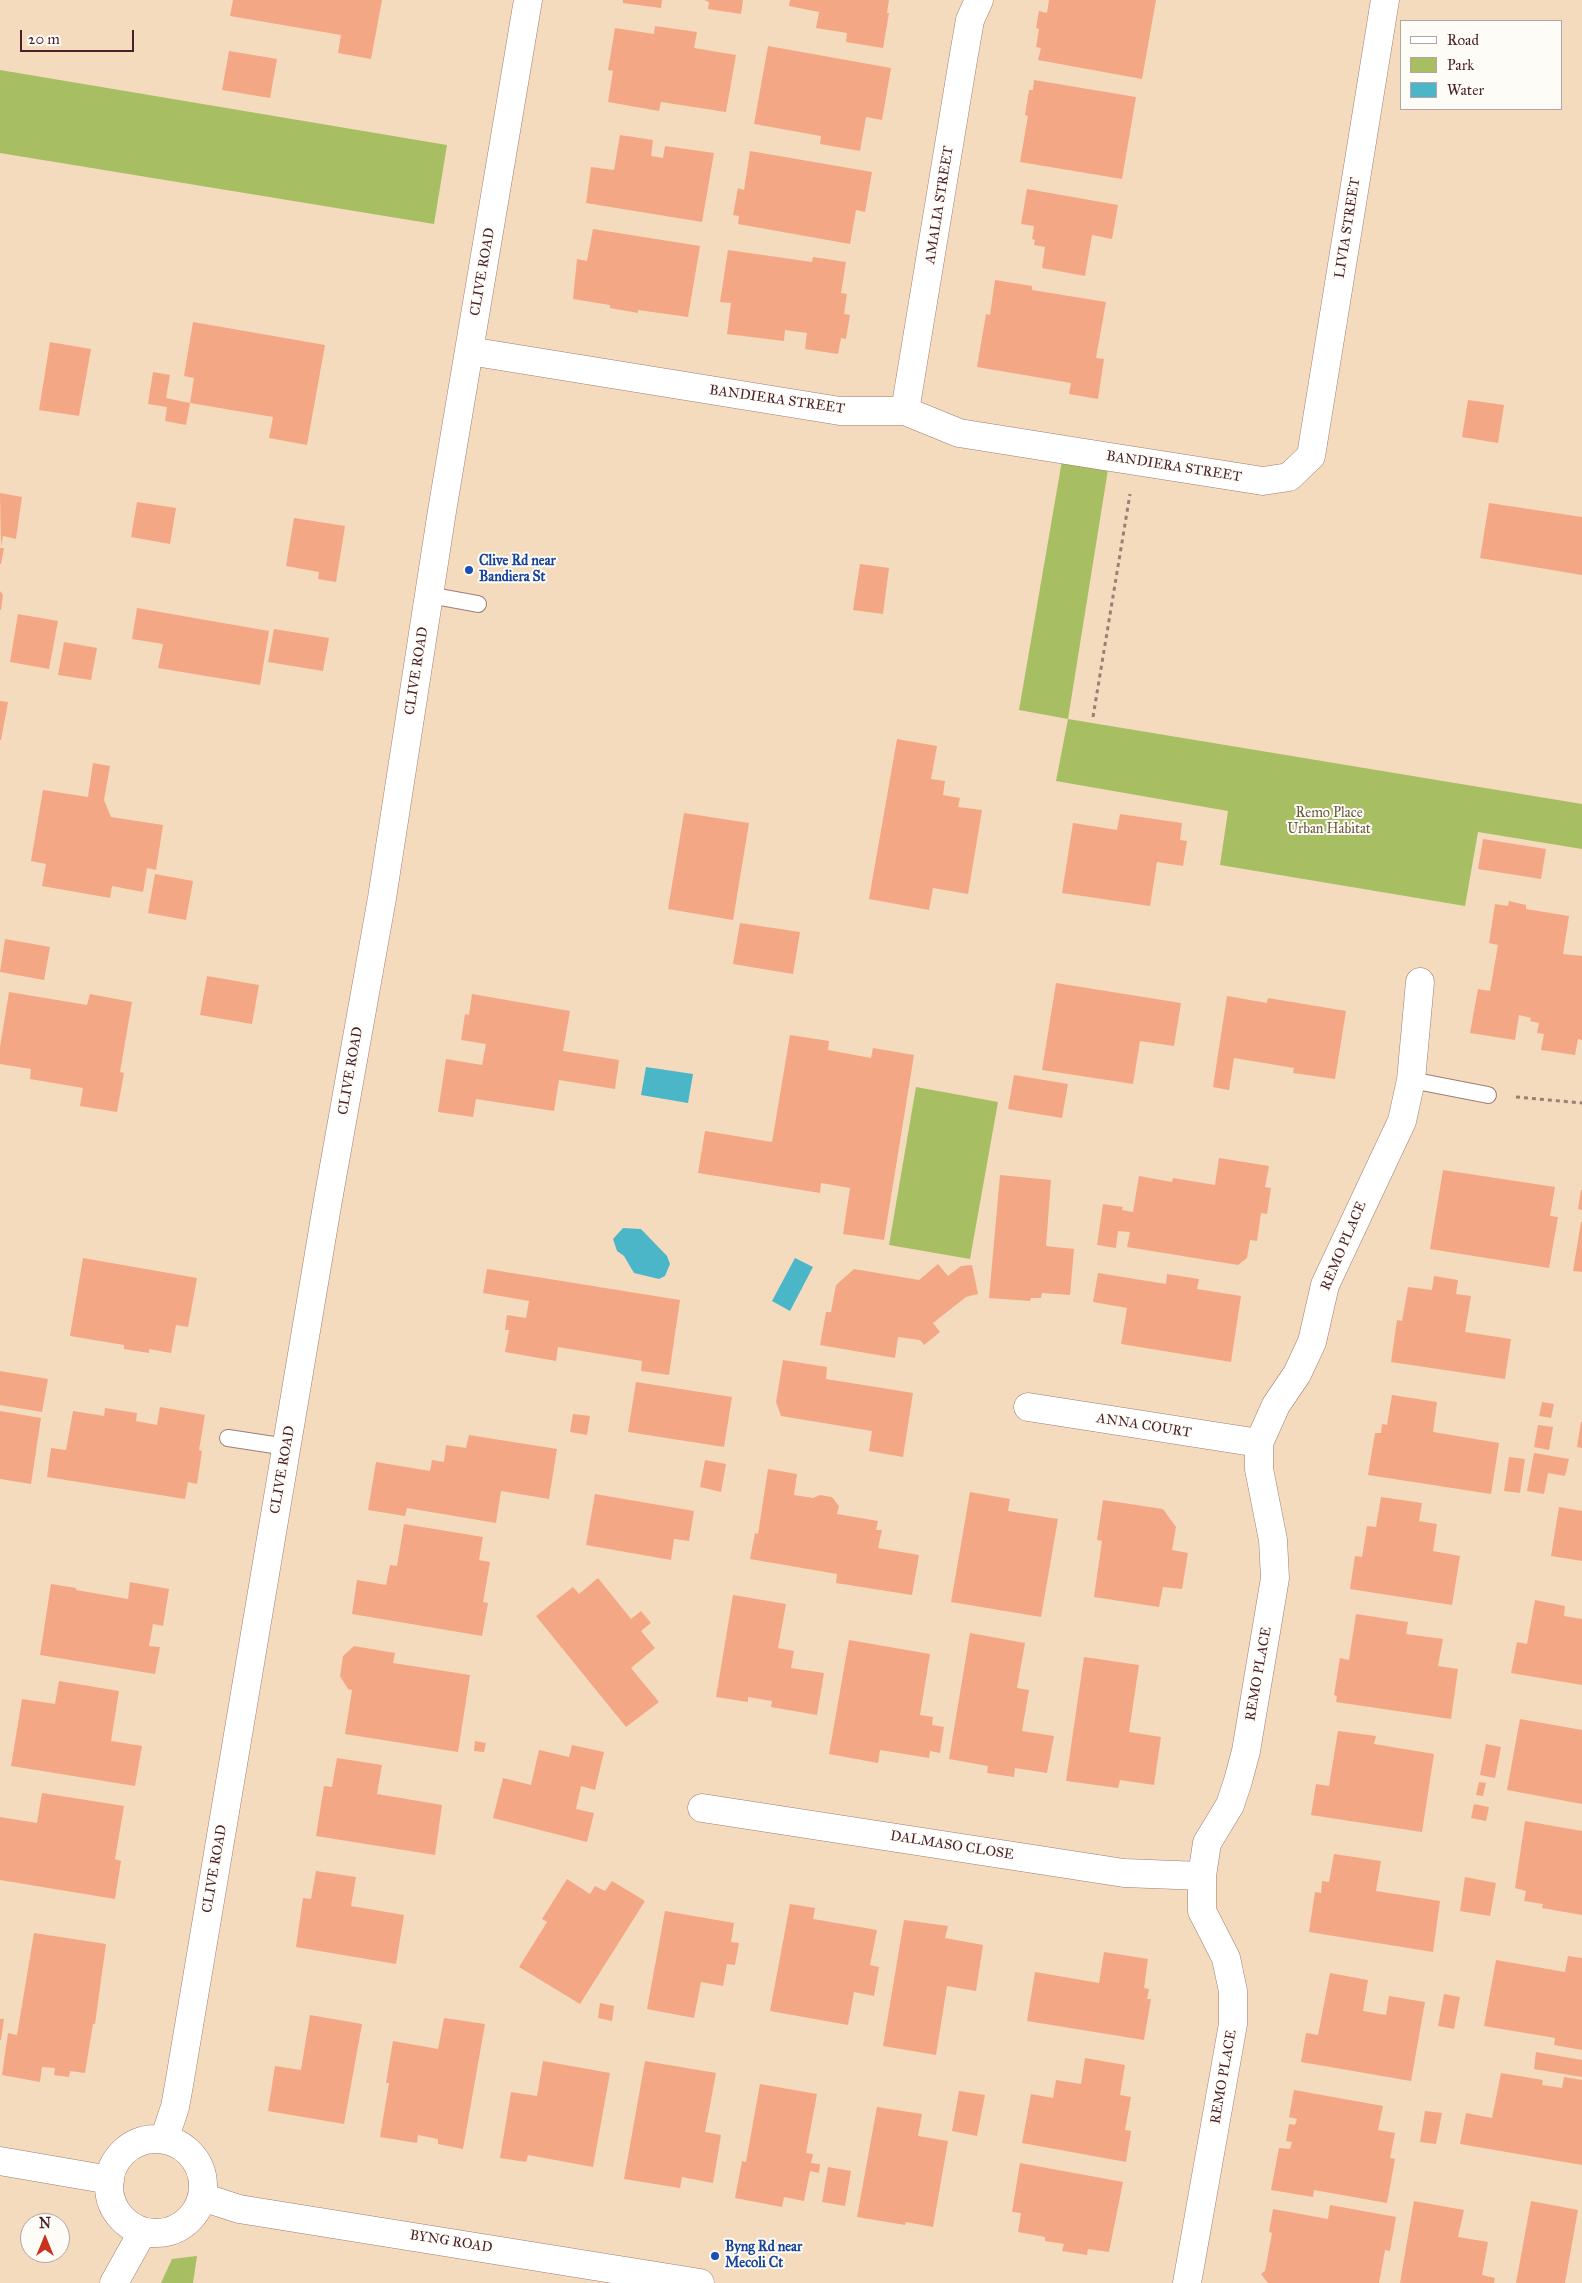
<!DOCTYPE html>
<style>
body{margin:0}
#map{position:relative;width:1582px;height:2283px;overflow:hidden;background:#f4dbbe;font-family:"IM FELL Great Primer",serif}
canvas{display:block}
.legend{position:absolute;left:1400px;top:20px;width:162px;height:90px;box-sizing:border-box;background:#fdfcf7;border:1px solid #b5a4a5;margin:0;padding:6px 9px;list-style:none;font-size:15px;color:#4a1f2b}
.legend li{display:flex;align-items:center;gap:10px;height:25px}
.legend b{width:25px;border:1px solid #b5a4a5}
.north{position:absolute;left:20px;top:2213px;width:50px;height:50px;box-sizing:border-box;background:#fdfcf7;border:1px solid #b5a4a5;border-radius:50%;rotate:0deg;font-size:14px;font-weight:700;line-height:20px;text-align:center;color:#4a1f2b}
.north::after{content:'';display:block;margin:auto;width:18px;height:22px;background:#c8321e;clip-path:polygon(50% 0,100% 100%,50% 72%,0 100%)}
.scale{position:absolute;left:20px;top:30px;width:114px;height:22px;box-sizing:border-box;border:2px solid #4a1f2b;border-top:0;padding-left:6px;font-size:15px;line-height:18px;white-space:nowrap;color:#4a1f2b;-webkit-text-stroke:4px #fdfcf7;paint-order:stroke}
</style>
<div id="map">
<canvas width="1582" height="2283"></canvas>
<ul class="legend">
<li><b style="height:6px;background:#fff"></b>Road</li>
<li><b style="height:14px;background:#a8be62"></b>Park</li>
<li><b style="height:14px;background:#4cb6c9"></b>Water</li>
</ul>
<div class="north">N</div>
<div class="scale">20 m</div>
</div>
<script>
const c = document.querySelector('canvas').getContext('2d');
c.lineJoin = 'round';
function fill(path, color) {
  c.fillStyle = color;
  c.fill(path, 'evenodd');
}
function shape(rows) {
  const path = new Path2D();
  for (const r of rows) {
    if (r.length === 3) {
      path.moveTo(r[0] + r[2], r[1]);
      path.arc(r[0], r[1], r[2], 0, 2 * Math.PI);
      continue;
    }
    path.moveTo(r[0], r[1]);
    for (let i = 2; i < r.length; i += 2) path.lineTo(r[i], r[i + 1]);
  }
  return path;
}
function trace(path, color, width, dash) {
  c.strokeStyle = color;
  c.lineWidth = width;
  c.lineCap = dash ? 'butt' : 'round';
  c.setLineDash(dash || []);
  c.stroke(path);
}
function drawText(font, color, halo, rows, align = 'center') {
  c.font = font + ' "IM FELL Great Primer",serif';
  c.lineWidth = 4;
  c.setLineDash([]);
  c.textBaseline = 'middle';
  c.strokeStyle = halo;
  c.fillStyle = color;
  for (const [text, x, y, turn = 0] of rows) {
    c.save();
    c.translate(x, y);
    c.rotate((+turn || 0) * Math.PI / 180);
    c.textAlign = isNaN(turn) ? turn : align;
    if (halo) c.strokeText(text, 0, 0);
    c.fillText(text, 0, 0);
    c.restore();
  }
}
const green = shape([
 [0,70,447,145,434,224,0,153],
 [1064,449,1110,457,1068,719,1582,804,1582,849,1478,832,1465,906,1220,865,1228,811,1056,781,1068,719,1019,710],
 [916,1087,998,1102,970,1259,889,1245],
 [197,2256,193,2283,161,2283,172,2259]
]);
const water = shape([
 [646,1067,693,1074,688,1103,641,1095],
 [623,1228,641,1229,667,1256,670,1264,665,1276,659,1279,634,1273,624,1256,617,1251,613,1239],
 [795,1258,813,1267,790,1311,772,1301]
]);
const building = shape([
 [233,0,382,0,371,59,338,53,341,35,230,16],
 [623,0,662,0,661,8,623,3],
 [704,0,743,0,741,14,708,9,709,2],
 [790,0,889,0,887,13,889,13,883,48,846,42,847,33,816,28,819,12,789,6],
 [1049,0,1156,0,1142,79,1038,60,1041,48,1036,47,1039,29,1036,28,1039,11,1047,13],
 [655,26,697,32,694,48,736,55,726,112,661,102,659,111,608,102,613,71,608,70,615,28,654,34],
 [768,46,891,68,882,120,866,117,860,151,820,144,821,136,754,124],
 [229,51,277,59,270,98,222,90],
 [1034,80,1136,97,1122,179,1020,162,1028,116,1025,115,1029,90,1033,90],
 [620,135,653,140,651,156,663,158,665,146,714,153,702,222,586,203,591,167,614,170],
 [750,151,872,172,865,212,856,210,850,244,738,224,739,216,733,215,738,188,744,190],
 [1027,189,1118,205,1112,239,1092,235,1085,276,1042,268,1045,247,1034,245,1035,240,1032,239,1034,226,1021,224],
 [593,229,700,246,688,317,638,310,638,313,610,308,610,305,573,299,577,259,587,261],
 [728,250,812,262,813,257,846,262,841,293,847,294,844,314,850,315,846,339,841,338,838,354,805,349,807,333,785,330,784,341,727,334,731,303,720,302],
 [995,280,1032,286,1032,290,1106,302,1096,358,1104,359,1098,399,1069,394,1071,383,977,367,986,314,990,315],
 [193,322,325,345,307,445,269,438,273,417,190,403,194,378,184,376],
 [50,342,91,349,79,416,39,410],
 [153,372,170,375,166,398,190,403,186,425,165,421,167,407,148,404],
 [1468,400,1504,405,1498,443,1462,437],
 [0,493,22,497,16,539,3,536,1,546],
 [137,502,176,508,170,544,131,537],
 [1489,503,1582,517,1582,575,1480,558],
 [294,518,345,526,336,582,318,579,319,572,286,566],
 [0,548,4,548,1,564,0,564],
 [860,564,889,568,883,614,853,610],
 [0,591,3,595,1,610,0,610],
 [137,608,269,631,260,685,158,668,163,644,132,639],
 [18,614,58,621,49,669,10,662],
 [274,629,329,638,323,671,268,662],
 [64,642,97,648,91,680,58,675],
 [0,701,8,702,1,740,0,740],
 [897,739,937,746,931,779,945,781,943,795,960,798,958,807,982,810,968,894,933,888,929,910,869,899],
 [93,763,110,766,104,800,111,817,163,825,156,870,147,868,143,892,112,886,110,898,42,886,46,864,31,861,43,790,88,797],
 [684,813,749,823,733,920,668,909],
 [1120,814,1182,823,1180,840,1187,841,1183,866,1157,862,1150,906,1062,893,1073,823,1117,830],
 [1483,839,1546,849,1541,879,1478,869],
 [155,874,193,881,186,920,148,913],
 [1509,901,1526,905,1526,909,1569,916,1563,954,1582,956,1582,1040,1578,1039,1575,1055,1541,1050,1544,1034,1537,1033,1539,1023,1530,1021,1531,1018,1519,1015,1515,1040,1470,1033,1478,989,1490,991,1498,945,1489,943,1495,904,1508,906],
 [740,923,800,932,793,974,733,964],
 [5,939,50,947,44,980,0,972],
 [207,976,259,985,252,1024,200,1015],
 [1056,983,1181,1003,1174,1046,1140,1041,1133,1084,1042,1070],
 [9,992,87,1005,90,994,132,1002,120,1072,124,1073,117,1112,80,1106,83,1088,30,1079,31,1069,0,1064,0,1047],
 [472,994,570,1011,563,1051,619,1060,615,1089,559,1080,554,1111,476,1099,473,1117,438,1112,446,1059,482,1065,486,1044,461,1040,465,1014,469,1015],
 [1227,996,1267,1003,1268,998,1346,1011,1335,1079,1293,1073,1294,1068,1234,1058,1229,1090,1213,1087],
 [790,1035,829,1041,828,1050,871,1058,873,1048,914,1055,884,1240,843,1234,850,1188,821,1183,820,1193,698,1173,705,1131,772,1142],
 [1014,1075,1068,1084,1062,1118,1008,1109],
 [1219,1158,1269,1166,1265,1187,1271,1188,1267,1214,1261,1213,1257,1241,1250,1240,1247,1258,1238,1265,1127,1247,1130,1232,1118,1231,1116,1248,1097,1245,1103,1204,1123,1207,1122,1210,1133,1212,1139,1176,1172,1182,1173,1178,1215,1185],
 [1443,1170,1555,1187,1550,1216,1558,1217,1549,1268,1430,1249],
 [1000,1175,1051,1180,1046,1246,1074,1249,1070,1295,1042,1293,1041,1298,1031,1298,1030,1301,989,1298],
 [1581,1190,1582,1190,1582,1210,1578,1209],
 [1581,1222,1582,1222,1582,1272,1573,1271],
 [83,1258,197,1278,188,1327,176,1325,171,1353,149,1349,149,1353,124,1349,124,1345,70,1336],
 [938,1264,948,1276,961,1266,972,1265,978,1294,966,1297,933,1323,940,1332,924,1345,920,1340,898,1337,895,1358,820,1345,826,1312,831,1312,836,1285,854,1269,919,1280],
 [487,1269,680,1300,669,1375,641,1371,642,1361,558,1347,556,1361,505,1352,509,1330,505,1330,507,1315,526,1318,529,1301,483,1293],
 [1098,1273,1166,1284,1167,1274,1199,1279,1197,1289,1241,1296,1231,1362,1121,1344,1127,1308,1093,1302],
 [1434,1276,1458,1280,1456,1294,1471,1296,1465,1332,1511,1339,1505,1379,1391,1362,1397,1320,1402,1321,1408,1287,1432,1290],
 [783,1360,827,1367,826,1379,913,1393,903,1457,869,1451,872,1431,781,1416,776,1402],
 [0,1371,48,1379,42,1412,0,1405],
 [636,1382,732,1397,724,1447,628,1432],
 [1392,1395,1437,1402,1433,1432,1499,1443,1491,1494,1368,1475,1375,1433,1381,1433,1382,1424,1387,1425],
 [1542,1402,1554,1404,1551,1418,1539,1416],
 [160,1407,205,1415,199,1450,202,1451,197,1484,188,1482,185,1499,47,1477,51,1448,66,1450,73,1411,104,1416,105,1408,137,1413,136,1421,157,1425],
 [0,1411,41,1418,31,1484,0,1479],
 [573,1414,590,1416,587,1435,570,1432],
 [1581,1422,1582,1422,1582,1448,1577,1447],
 [1538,1425,1553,1427,1549,1450,1534,1447],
 [469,1435,557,1449,549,1499,501,1491,496,1523,407,1508,405,1516,368,1510,376,1462,430,1471,432,1460,444,1462,446,1445,466,1448],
 [1534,1453,1569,1459,1565,1476,1548,1473,1544,1494,1527,1491],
 [1509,1457,1525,1459,1520,1493,1504,1491],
 [705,1460,726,1464,721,1492,700,1487],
 [768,1469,797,1474,794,1495,813,1498,820,1495,832,1497,839,1506,837,1514,878,1521,876,1530,882,1530,878,1548,919,1555,912,1595,836,1583,837,1574,750,1559,755,1533,758,1534],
 [970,1492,1010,1499,1008,1511,1058,1519,1041,1617,951,1602],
 [595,1494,694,1511,689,1541,674,1539,671,1560,586,1545],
 [1381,1497,1422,1503,1419,1521,1437,1524,1433,1551,1460,1556,1452,1605,1350,1589,1355,1556,1362,1557,1367,1526,1376,1527],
 [1103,1500,1163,1509,1176,1527,1172,1550,1188,1553,1182,1589,1163,1587,1159,1607,1094,1597,1102,1541,1097,1540],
 [1559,1507,1582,1511,1582,1561,1551,1556],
 [404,1524,483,1537,479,1560,490,1562,483,1602,488,1603,482,1636,352,1614,357,1580,386,1585,390,1565,397,1566],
 [598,1578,631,1619,641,1611,651,1623,641,1631,655,1648,631,1668,659,1702,626,1727,536,1616,573,1587,579,1594],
 [130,1582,169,1589,163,1626,153,1624,149,1646,160,1647,155,1674,40,1655,51,1584,76,1588,76,1590,128,1599],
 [733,1595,786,1604,778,1648,794,1651,791,1668,824,1673,817,1715,771,1707,772,1701,748,1697,748,1702,716,1697],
 [1535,1600,1565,1606,1564,1616,1582,1619,1582,1685,1511,1673,1517,1642,1527,1644],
 [1356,1614,1408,1622,1406,1634,1443,1639,1438,1666,1458,1669,1451,1719,1336,1702,1337,1696,1334,1695,1340,1658,1349,1660],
 [970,1633,1025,1643,1017,1688,1029,1690,1022,1731,1054,1736,1047,1773,1015,1768,1014,1777,987,1773,988,1766,949,1759],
 [849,1640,930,1654,920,1715,933,1717,932,1725,944,1727,940,1753,930,1751,929,1758,880,1750,878,1763,829,1754],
 [354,1646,395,1653,393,1663,470,1675,458,1752,345,1734,352,1690,348,1689,340,1676,343,1656],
 [1084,1657,1139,1665,1129,1732,1161,1737,1154,1785,1120,1780,1118,1788,1066,1781],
 [59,1681,119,1691,111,1741,142,1746,135,1786,11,1766,22,1699,55,1704],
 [1520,1719,1582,1730,1582,1804,1507,1790],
 [1338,1731,1376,1736,1374,1744,1434,1754,1422,1832,1311,1815,1316,1784,1329,1786],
 [475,1741,486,1743,484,1752,474,1751],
 [1486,1744,1501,1747,1495,1778,1480,1775],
 [572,1745,604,1752,595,1790,581,1786,576,1809,594,1813,587,1842,493,1818,503,1778,531,1785,539,1750,569,1757],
 [337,1758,382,1765,377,1794,442,1805,435,1855,316,1836,324,1786,332,1787],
 [1479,1782,1486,1783,1483,1796,1476,1795],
 [42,1793,124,1806,115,1859,121,1861,115,1899,0,1880,0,1817,37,1823],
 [1474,1804,1489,1807,1486,1821,1471,1818],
 [1525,1821,1582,1831,1582,1915,1542,1908,1543,1904,1524,1901,1526,1891,1515,1888],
 [1334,1854,1381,1861,1376,1891,1440,1901,1433,1952,1309,1932,1315,1892,1321,1893,1322,1881,1329,1882],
 [316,1871,356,1877,351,1906,404,1915,396,1964,296,1947,303,1898,311,1899],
 [1465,1877,1496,1883,1490,1916,1460,1911],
 [567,1879,590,1894,595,1886,605,1891,612,1881,645,1901,580,2004,519,1967,547,1922,542,1919],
 [790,1904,815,1908,813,1919,877,1930,870,1965,879,1967,874,1996,854,1992,848,2025,770,2011],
 [665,1911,734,1923,731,1942,739,1943,735,1965,727,1964,723,1986,701,1982,694,2018,647,2009],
 [904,1920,948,1926,945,1938,983,1945,976,1991,947,1986,936,2055,883,2046],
 [34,1933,106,1944,95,2024,93,2024,85,2073,70,2071,69,2077,54,2075,55,2068,42,2067,40,2082,2,2075,8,2033,17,2035],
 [1104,1952,1148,1959,1144,1988,1149,1989,1147,1999,1151,1999,1144,2040,1027,2021,1035,1972,1099,1983],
 [1568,1956,1582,1958,1582,2050,1554,2045,1555,2038,1484,2026,1496,1960,1565,1972],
 [1330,1973,1368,1980,1363,2011,1386,2015,1389,1996,1425,2002,1411,2081,1301,2062,1306,2033,1318,2035],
 [1444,1994,1460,1997,1454,2029,1438,2026],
 [600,2003,614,2006,612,2021,598,2018],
 [310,2015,362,2024,344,2124,268,2111,275,2066,301,2070],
 [444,2018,485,2024,463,2149,438,2144,438,2139,418,2135,417,2143,380,2137,389,2083,386,2083,393,2041,438,2049],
 [0,2019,4,2019,1,2040,0,2040],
 [1536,2052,1582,2060,1582,2077,1534,2069],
 [1085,2058,1125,2065,1120,2095,1131,2097,1125,2130,1131,2131,1126,2162,1022,2143,1031,2094,1053,2098,1056,2080,1081,2084],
 [543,2061,610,2073,593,2167,528,2155,526,2162,500,2158,511,2092,537,2096],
 [645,2061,716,2073,705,2132,721,2135,713,2183,682,2177,680,2188,624,2179],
 [1501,2073,1543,2080,1542,2085,1562,2088,1564,2077,1582,2080,1582,2165,1460,2144,1466,2113,1492,2118],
 [760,2084,817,2094,806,2153,813,2154,811,2163,820,2164,819,2173,810,2171,804,2201,784,2197,782,2207,735,2198,742,2161,746,2162],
 [1294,2090,1383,2106,1378,2130,1395,2133,1390,2158,1395,2159,1387,2203,1314,2190,1313,2197,1271,2190,1279,2148,1290,2149,1292,2142,1286,2141,1289,2124,1295,2125,1297,2119,1289,2117],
 [959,2091,985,2095,977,2136,952,2131],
 [877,2107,922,2114,918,2136,948,2141,933,2227,906,2222,905,2225,857,2217],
 [1425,2111,1442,2113,1436,2144,1420,2142],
 [1020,2163,1123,2182,1109,2252,1088,2249,1087,2255,1062,2251,1064,2244,1045,2241,1045,2237,1018,2232,1021,2213,1012,2212],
 [828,2167,851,2171,845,2206,822,2202],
 [1414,2201,1464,2210,1458,2237,1488,2242,1482,2275,1495,2278,1494,2283,1400,2283],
 [1531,2201,1578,2210,1565,2283,1516,2283],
 [1330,2205,1396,2217,1390,2251,1385,2250,1379,2283,1268,2283,1261,2274,1265,2271,1272,2233,1269,2232,1273,2209,1328,2219]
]);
const path = shape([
 [1093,717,1130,494],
 [1516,1097,1582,1103]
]);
const lane = shape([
 [429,595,478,604],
 [1411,1080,1488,1095],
 [228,1438,287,1447]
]);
const street = shape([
 [469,351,840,411,905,411,959,433,1110,457,1263,481,1289,477,1311,456,1385,0],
 [905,411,963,60,970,20,979,0],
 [1028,1407,1259,1443],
 [702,1808,1124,1873,1202,1876],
 [156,2186,47],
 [164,2140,175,2107,179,2085,328,1200,382,898,442,511,528,0],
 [0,2161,110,2180],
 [202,2197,239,2209,700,2283],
 [114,2283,143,2231],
 [1187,2283,1233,2024,1233,1991,1226,1958,1202,1911,1202,1876,1207,1843,1230,1805,1238,1781,1246,1751,1275,1578,1273,1540,1259,1469,1259,1443,1276,1405,1297,1374,1312,1342,1325,1285,1402,1121,1411,1080,1420,982]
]);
const markers = [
 [469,570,5,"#1a4fb4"],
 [715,2256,5,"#1a4fb4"]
];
const streetNames = [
 ["AMALIA STREET",940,205,-81],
 ["LIVIA STREET",1348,228,-81],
 ["CLIVE ROAD",483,272,-80],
 ["BANDIERA STREET",777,400,8],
 ["BANDIERA STREET",1174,467,9],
 ["CLIVE ROAD",417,671,-81],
 ["CLIVE ROAD",351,1071,-80],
 ["REMO PLACE",1344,1246,-67],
 ["ANNA COURT",1144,1426,9],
 ["CLIVE ROAD",283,1470,-80],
 ["REMO PLACE",1259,1674,-80],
 ["DALMASO CLOSE",952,1846,9],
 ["CLIVE ROAD",215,1869,-80],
 ["REMO PLACE",1224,2077,-80],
 ["BYNG ROAD",451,2242,9]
];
const transitNames = [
 ["Clive Rd near",479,562],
 ["Bandiera St",479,578],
 ["Byng Rd near",725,2248],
 ["Mecoli Ct",725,2264]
];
const parkNames = [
 ["Remo Place",1329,814],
 ["Urban Habitat",1329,830]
];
fill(green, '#a8be62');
fill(water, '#4cb6c9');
fill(building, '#f4a785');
trace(lane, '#9f7d74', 18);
trace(street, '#9f7d74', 29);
trace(path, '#9f7d74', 3, [4, 4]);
trace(lane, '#fff', 16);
trace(street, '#fff', 28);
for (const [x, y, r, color] of markers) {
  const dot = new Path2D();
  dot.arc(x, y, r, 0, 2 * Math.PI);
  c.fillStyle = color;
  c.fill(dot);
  trace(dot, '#fdfcf7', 2);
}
drawText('14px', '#4a1f2b', '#fdfcf7', streetNames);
drawText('bold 14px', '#164399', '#fdfcf7', transitNames, 'left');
drawText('14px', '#6b573e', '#fdfcf7', parkNames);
</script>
